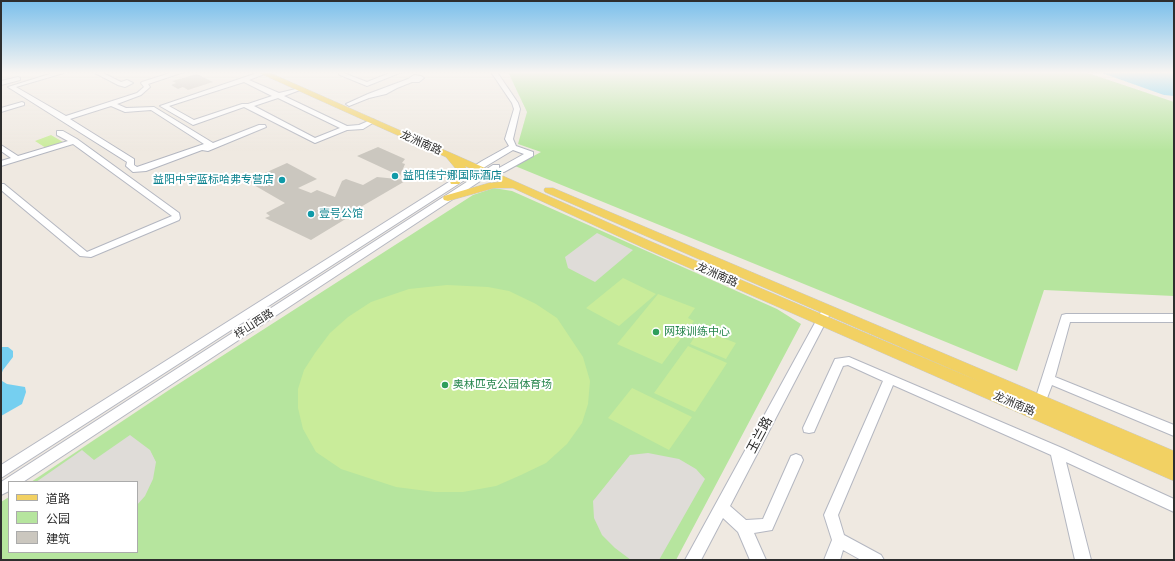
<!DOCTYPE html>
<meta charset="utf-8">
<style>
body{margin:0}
#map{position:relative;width:1175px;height:561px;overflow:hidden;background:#efe9e1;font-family:"IBM Plex Sans","Noto Sans SC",sans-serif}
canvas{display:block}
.frame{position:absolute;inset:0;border:2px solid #2e2e2e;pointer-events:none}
.legend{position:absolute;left:8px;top:481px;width:130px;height:72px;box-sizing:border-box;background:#fff;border:1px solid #ababab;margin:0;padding:5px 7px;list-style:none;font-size:12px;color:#2e2e2e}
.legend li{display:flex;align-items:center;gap:8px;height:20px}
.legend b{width:20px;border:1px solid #ababab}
</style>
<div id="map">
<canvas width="1175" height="561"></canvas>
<div class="frame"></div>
<ul class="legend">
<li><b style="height:5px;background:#f2d163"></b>道路</li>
<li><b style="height:11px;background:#b6e59e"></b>公园</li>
<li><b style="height:11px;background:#cbc7bf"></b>建筑</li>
</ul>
</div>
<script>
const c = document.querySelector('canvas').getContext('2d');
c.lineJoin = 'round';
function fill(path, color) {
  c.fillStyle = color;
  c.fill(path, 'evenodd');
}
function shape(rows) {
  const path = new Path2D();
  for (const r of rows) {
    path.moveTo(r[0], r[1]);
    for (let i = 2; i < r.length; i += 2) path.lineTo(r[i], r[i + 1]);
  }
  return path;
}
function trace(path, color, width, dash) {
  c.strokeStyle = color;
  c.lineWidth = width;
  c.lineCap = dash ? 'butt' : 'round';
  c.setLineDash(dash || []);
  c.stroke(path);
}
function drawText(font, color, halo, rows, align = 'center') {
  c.font = font + ' "IBM Plex Sans","Noto Sans SC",sans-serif';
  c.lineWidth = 4;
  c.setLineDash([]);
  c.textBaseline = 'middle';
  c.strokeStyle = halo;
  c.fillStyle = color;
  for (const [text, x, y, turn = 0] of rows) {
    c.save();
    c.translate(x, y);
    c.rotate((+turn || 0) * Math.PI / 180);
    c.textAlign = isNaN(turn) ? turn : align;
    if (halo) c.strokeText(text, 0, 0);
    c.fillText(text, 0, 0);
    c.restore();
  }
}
const green = shape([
 [508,72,1085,72,1097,76,1174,102,1174,296,1044,290,1017,371,515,166,541,152,518,144,527,112],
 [494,188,512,191,777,309,801,324,676,560,1,560,1,502,9,497,9,552,137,552,137,482,31,482,169,390,473,195]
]);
const pitch = shape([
 [51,135,63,142,46,148,35,141],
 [623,278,656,294,619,326,586,308],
 [447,285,488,287,509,291,536,304,557,318,583,357,590,381,588,404,582,423,567,444,546,463,521,475,496,486,463,492,435,492,396,487,341,469,316,452,303,429,298,408,298,389,304,370,315,353,330,333,348,317,371,302,409,289],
 [658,294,695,308,688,318,694,321,662,364,617,344],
 [700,329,736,343,726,359,690,344],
 [688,346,727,363,695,412,654,393],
 [632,388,692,417,669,450,608,418]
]);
const plaza = shape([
 [597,233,633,250,595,282,568,268,565,257],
 [130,435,150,450,156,462,153,479,145,496,137,505,137,482,36,482,82,450,94,460],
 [648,453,679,459,696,469,705,479,659,560,631,560,615,548,602,535,594,518,593,501,630,455]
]);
const water = shape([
 [1099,72,1174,72,1174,96,1164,95],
 [1,347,8,347,13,351,13,357,3,370,1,375],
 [1,378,2,381,7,384,25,387,26,392,22,404,1,416]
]);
const building = shape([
 [197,74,213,82,188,90,183,87,178,89,171,85,176,83,172,81],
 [378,147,405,159,402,163,405,164,400,176,357,156],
 [287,163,317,179,298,188,311,193,317,190,335,197,342,181,346,179,363,185,377,177,407,180,359,208,362,209,311,240,265,218,270,216,266,213,285,203,247,181]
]);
const minor = shape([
 [56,72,67,72,16,87,66,116,137,93,144,87,141,83,142,82,173,72,184,72,148,84,150,87,141,95,117,104,126,108,154,107,213,143,259,125,265,125,266,127,208,151,202,150,146,171,133,172,126,166,127,162,8,87,56,72],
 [111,106,125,112,151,110,204,144,137,167,134,165,134,159,70,119,111,106],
 [101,72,121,82,127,80,133,83,125,87,118,85,95,73,101,72],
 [260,72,267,73,249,80,279,93,300,88,300,90,284,96,347,126,359,125,373,119,376,121,363,129,347,130,315,143,244,107,193,125,160,106,260,72],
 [244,82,272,96,248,104,242,104,194,120,169,106,244,82],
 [278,98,340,128,315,138,254,106,278,98],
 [341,72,367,82,392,72,402,72,367,86,340,75,339,74,341,72],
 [491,72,497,72,518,103,520,109,513,139,516,146,533,152,533,156,504,172,498,172,497,170,23,482,9,482,9,491,1,495,1,482,493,165,499,165,499,168,524,154,513,150,488,165,1,478,1,465,482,161,509,146,505,139,514,109,512,103,491,72],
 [414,75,421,76,424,78,419,82,412,82,397,88,386,94,369,98,349,106,346,104,368,94,408,79,414,75],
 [18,77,20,78,20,80,1,85,1,81,18,77],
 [22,102,24,103,24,105,1,112,1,108,22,102],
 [57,131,63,131,77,139,179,213,180,218,179,220,91,257,80,256,1,190,1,184,4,184,87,252,172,216,73,144,1,166,1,161,11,158,1,151,1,145,18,156,68,141,57,135,57,131],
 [827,306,831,308,832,310,730,506,746,520,763,519,791,456,796,454,801,456,803,460,772,530,754,533,766,560,750,560,738,532,723,518,701,560,685,560,822,310,823,308,827,306],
 [1066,314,1174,314,1174,322,1070,322,1055,377,1174,425,1174,436,1052,385,1044,406,1040,408,1036,406,1034,403,1061,318,1062,315,1066,314],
 [849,357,1062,448,1174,499,1174,512,1066,462,1091,560,1075,560,1051,455,893,385,838,515,844,535,881,555,884,560,861,560,843,550,840,560,824,560,832,540,824,515,883,381,848,365,843,366,814,432,809,433,804,432,803,428,835,359,849,357]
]);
const major = shape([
 [257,72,268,72,652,242,983,383,545,192,544,190,545,188,553,188,1174,451,1174,481,644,248,513,188,494,188,448,201,444,200,443,198,444,196,489,183,500,182,465,166,466,168,464,176,459,184,451,184,450,182,454,176,456,169,446,157,257,72]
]);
const markers = [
 [395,176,4,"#0f9aa8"],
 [282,180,4,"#0f9aa8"],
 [311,214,4,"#0f9aa8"],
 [656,332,4,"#2e9e5b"],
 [445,385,4,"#2e9e5b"]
];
const streetNames = [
 ["龙洲南路",421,143,24],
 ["龙洲南路",717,275,24],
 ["梓山西路",254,324,-33],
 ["龙洲南路",1014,404,23]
];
const cultureNames = [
 ["益阳佳宁娜国际酒店",403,176],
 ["益阳中宇蓝标哈弗专营店",274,180,"right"],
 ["壹号公馆",319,214]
];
const leisureNames = [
 ["网球训练中心",664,332],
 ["奥林匹克公园体育场",453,385]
];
const nearStreetnames = [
 ["玉兰路",760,435,-62]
];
fill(green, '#b6e59e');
fill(pitch, '#c9ec9a');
fill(plaza, '#dfdcd8');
fill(water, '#75cff0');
fill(building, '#cbc7bf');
trace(minor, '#b4b7c1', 2);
trace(major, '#c9c9c9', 1);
fill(minor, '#fff');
fill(major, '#f2d163');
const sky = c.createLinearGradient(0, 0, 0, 151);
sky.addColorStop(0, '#7abfeb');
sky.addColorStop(0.48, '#f8f5f2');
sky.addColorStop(1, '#f8f5f200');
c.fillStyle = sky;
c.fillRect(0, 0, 1175, 151);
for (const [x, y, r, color] of markers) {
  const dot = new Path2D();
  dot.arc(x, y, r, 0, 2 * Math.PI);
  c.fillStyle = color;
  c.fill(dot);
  trace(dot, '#fff', 1.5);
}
drawText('11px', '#2e2e2e', '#fff', streetNames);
drawText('11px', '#0d838f', '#fff', cultureNames, 'left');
drawText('11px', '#27864d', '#fff', leisureNames, 'left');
drawText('13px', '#2e2e2e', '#fff', nearStreetnames);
</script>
